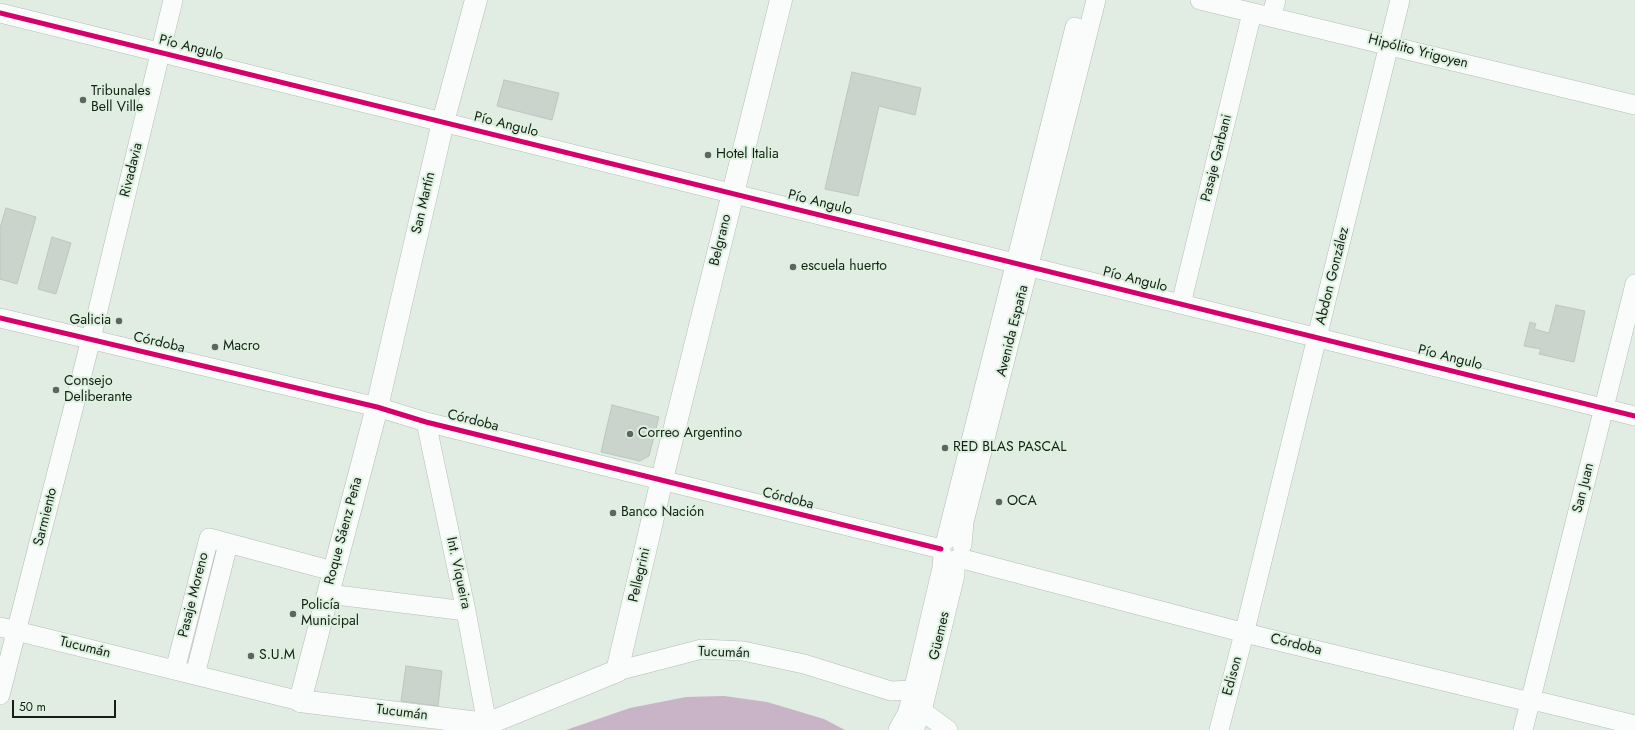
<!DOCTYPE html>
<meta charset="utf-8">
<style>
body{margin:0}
#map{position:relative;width:1635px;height:730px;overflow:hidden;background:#e1ece2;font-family:Jost,sans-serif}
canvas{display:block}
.scale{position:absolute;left:12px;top:700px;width:104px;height:18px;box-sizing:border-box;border:2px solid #161e17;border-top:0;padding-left:5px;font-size:12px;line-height:14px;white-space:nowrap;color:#161e17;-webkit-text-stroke:3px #dcf1de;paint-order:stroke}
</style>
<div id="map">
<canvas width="1635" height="730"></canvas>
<div class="scale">50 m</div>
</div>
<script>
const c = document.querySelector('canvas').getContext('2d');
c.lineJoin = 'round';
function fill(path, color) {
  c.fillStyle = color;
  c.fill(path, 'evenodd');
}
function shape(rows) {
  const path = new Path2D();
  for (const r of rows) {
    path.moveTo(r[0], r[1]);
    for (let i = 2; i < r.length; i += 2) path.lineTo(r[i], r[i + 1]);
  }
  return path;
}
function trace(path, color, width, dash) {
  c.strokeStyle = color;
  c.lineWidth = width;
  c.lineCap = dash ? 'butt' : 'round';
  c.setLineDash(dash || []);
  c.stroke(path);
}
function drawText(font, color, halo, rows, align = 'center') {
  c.font = font + ' Jost,sans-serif';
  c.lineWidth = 4;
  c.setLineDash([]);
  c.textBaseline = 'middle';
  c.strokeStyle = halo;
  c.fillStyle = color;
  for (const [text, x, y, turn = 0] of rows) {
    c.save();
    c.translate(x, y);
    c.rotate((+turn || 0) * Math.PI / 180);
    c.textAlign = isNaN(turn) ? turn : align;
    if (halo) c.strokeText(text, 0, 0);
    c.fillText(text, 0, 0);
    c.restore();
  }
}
const water = shape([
 [724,696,767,702,824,719,845,730,566,730,630,708,686,697]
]);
const building = shape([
 [852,72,921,88,915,115,879,106,858,196,825,189,852,72],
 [504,80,559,93,552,120,497,106,504,80],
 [6,208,36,217,17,284,0,279,0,228,6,208],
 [52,237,71,243,56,294,38,289,52,237],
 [1556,305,1585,311,1574,362,1539,354,1541,349,1524,346,1530,322,1536,324,1534,329,1549,333,1556,305],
 [612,405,659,417,649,456,640,461,601,452,612,405],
 [406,666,442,671,438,706,401,701,406,666]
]);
const minor = shape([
 [1200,0,1635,105],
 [0,13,1635,416],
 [1271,17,1276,0],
 [1181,304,1252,13],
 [0,318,377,407,426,422,941,549],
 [426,422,466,611,487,724],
 [946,540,1075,27],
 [962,545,964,522,1096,0],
 [959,558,1245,633,1530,702,1541,702,1635,725],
 [328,594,466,611],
 [0,627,300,701],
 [175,670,209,538,333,571],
 [617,671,702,649,743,651,804,664,891,691,914,690],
 [195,675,228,544],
 [0,695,91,339,173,0],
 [922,711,948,730],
 [898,730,907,714,911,700,942,568,943,556],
 [914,730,922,711,955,575,955,560],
 [1219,730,1247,622,1400,0],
 [1523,730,1635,284]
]);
const major = shape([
 [476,0,443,122,377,407,300,701,487,724,617,671,662,479,781,0]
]);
const cycleway = shape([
 [0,13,1635,416],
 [0,318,377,407,426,422,941,549]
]);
const markers = [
 [83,100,4,"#5d665e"],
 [708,155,4,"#5d665e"],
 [793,267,4,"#5d665e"],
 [119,321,4,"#5d665e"],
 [215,347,4,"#5d665e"],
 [56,390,4,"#5d665e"],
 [630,434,4,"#5d665e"],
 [945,448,4,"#5d665e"],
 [999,502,4,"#5d665e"],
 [613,513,4,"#5d665e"],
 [293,614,4,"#5d665e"],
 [251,656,4,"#5d665e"]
];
const streetNames = [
 ["Pío Angulo",191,48,14],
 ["Hipólito Yrigoyen",1418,52,14],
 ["Pío Angulo",506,125,14],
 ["Pasaje Garbani",1217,158,-76],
 ["Rivadavia",132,170,-76],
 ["San Martín",424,203,-77],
 ["Pío Angulo",820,203,14],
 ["Belgrano",721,240,-76],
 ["Abdon González",1333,276,-76],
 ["Pío Angulo",1135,280,14],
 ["Avenida España",1013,331,-76],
 ["Córdoba",159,343,13],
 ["Pío Angulo",1450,358,14],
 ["Córdoba",473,421,14],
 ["San Juan",1584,488,-76],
 ["Córdoba",788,499,14],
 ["Sarmiento",46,517,-76],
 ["Roque Sáenz Peña",344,531,-75],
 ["Int. Viqueira",458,573,78],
 ["Pellegrini",640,575,-77],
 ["Pasaje Moreno",194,595,-76],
 ["Güemes",940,636,-77],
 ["Córdoba",1296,645,14],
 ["Tucumán",85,648,14],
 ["Tucumán",724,653,2],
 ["Edison",1233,676,-75],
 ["Tucumán",402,713,7]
];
const poiNames = [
 ["Tribunales",91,92],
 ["Bell Ville",91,108],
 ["Hotel Italia",716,155],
 ["escuela huerto",801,267],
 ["Galicia",111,321,"right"],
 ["Macro",223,347],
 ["Consejo",64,382],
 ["Deliberante",64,398],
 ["Correo Argentino",638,434],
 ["RED BLAS PASCAL",953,448],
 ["OCA",1007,502],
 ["Banco Nación",621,513],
 ["Policía",301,606],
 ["Municipal",301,622],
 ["S.U.M",259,656]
];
fill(water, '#c8b3c7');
fill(building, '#cbd4cc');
trace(building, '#bdc6be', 1);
trace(minor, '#b4bdb5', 20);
trace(major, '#b4bdb5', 23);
trace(minor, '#fafcfb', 19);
trace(major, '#fafcfb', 22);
trace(cycleway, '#d6006c', 5);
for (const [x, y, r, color] of markers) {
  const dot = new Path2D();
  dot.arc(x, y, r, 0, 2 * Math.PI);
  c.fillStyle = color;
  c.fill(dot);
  trace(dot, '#dcf1de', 1.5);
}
drawText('14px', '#161e17', '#dcf1de', streetNames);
drawText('14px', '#161e17', '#dcf1de', poiNames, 'left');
</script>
